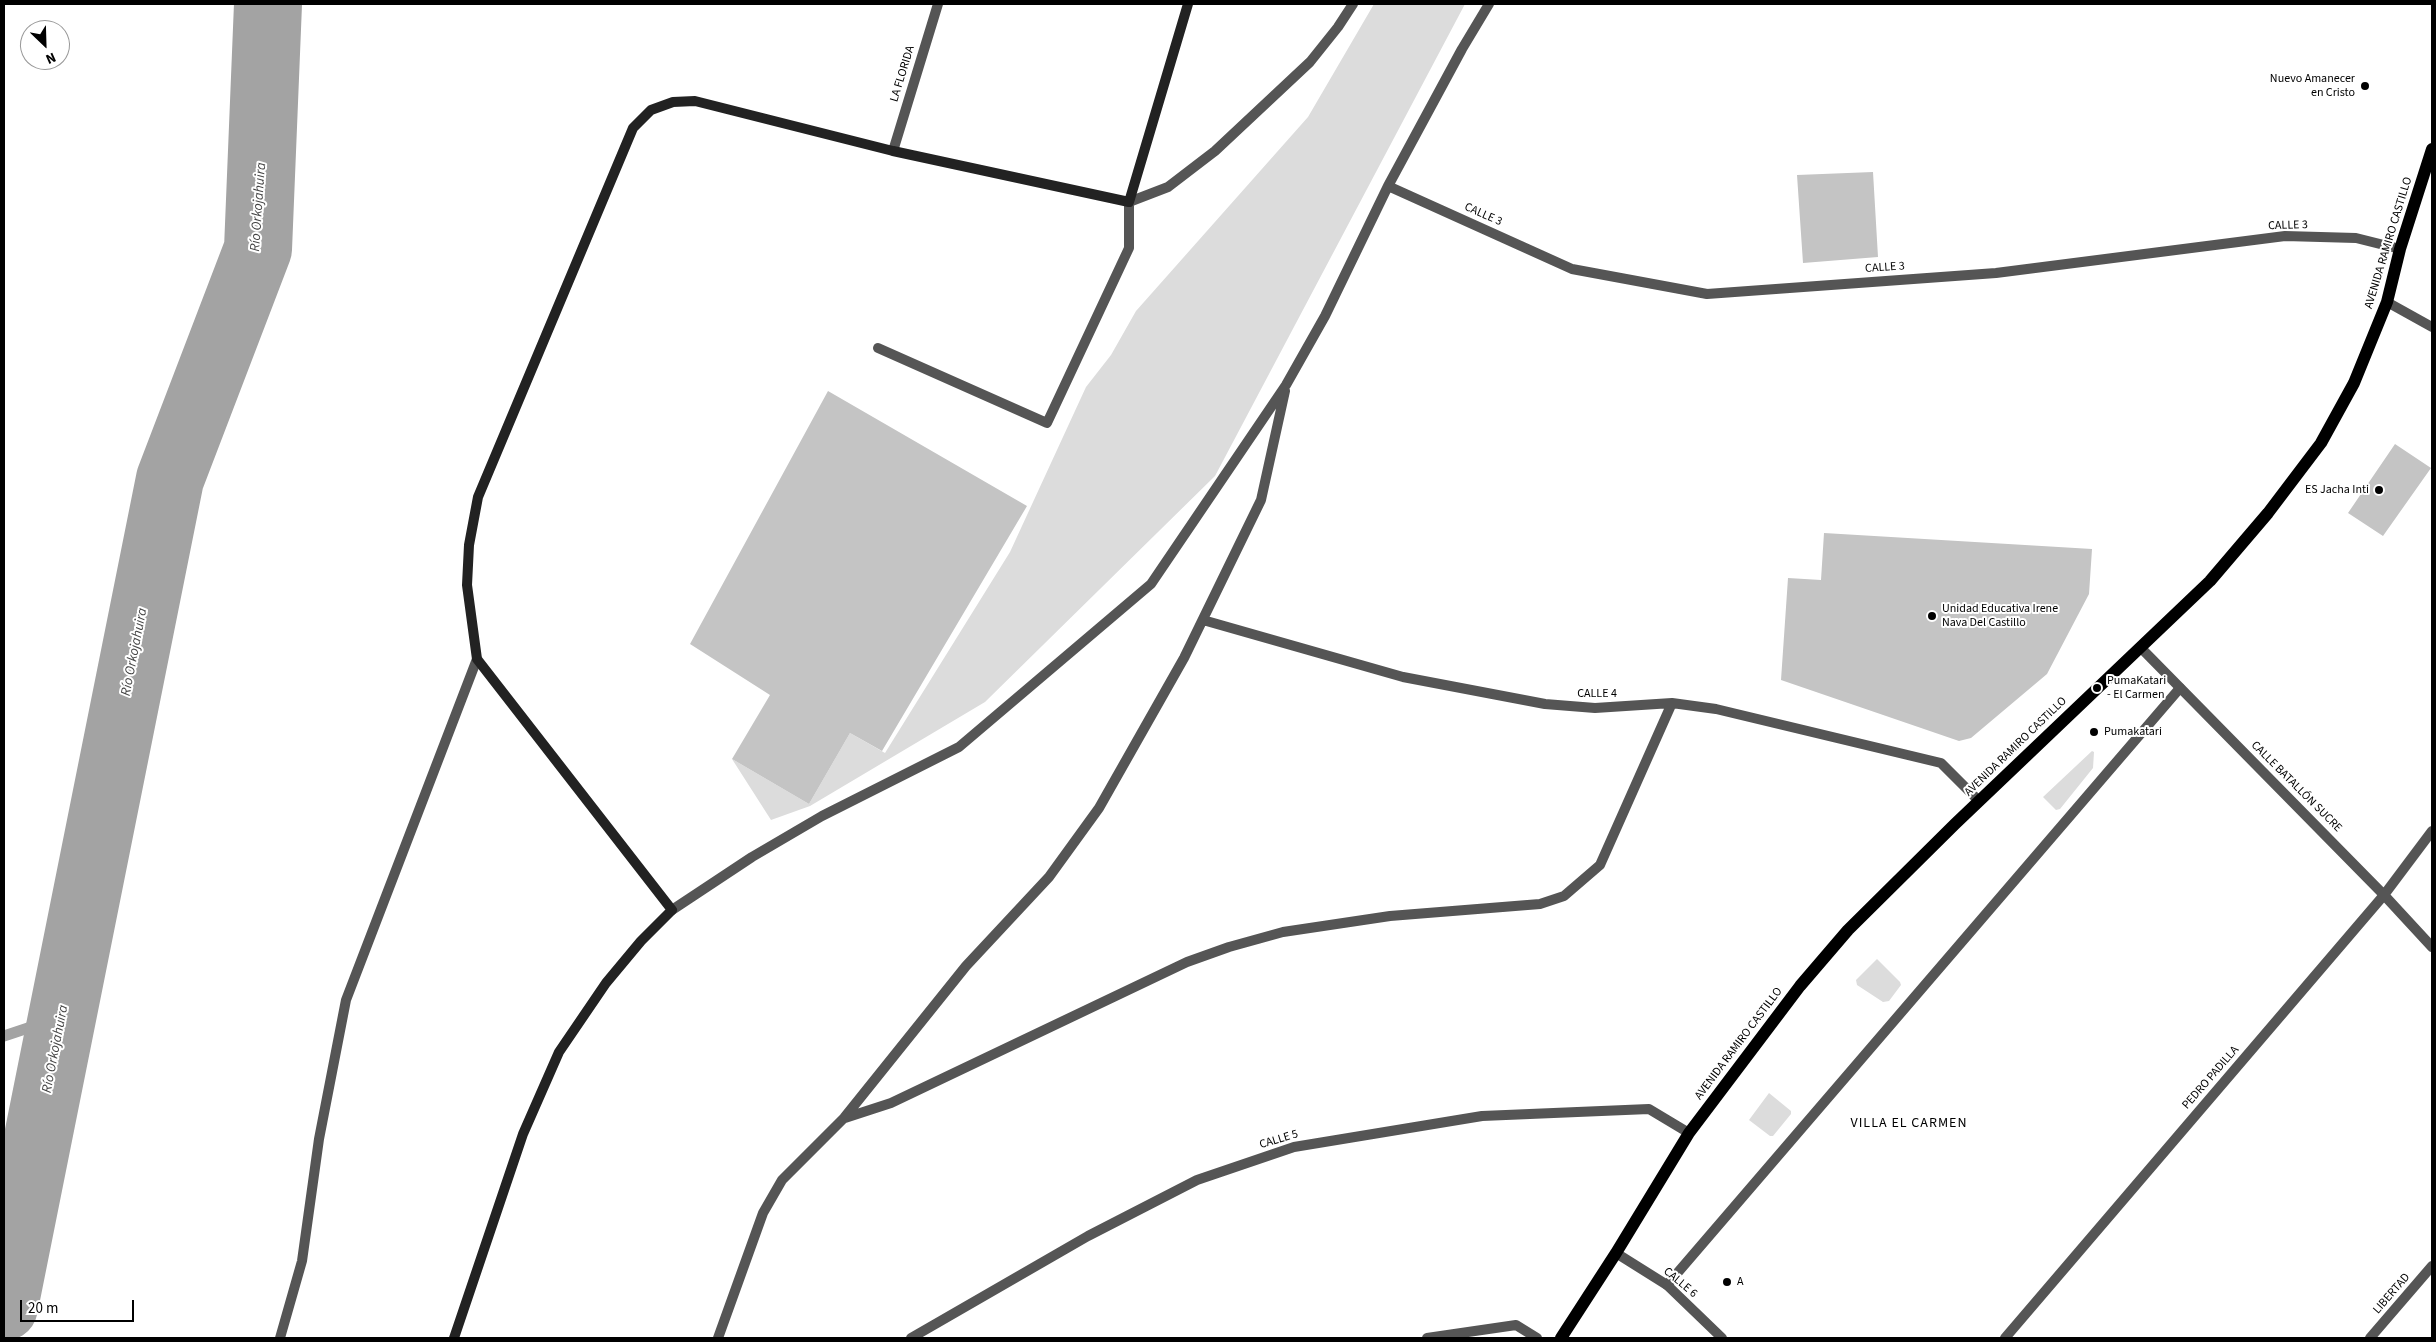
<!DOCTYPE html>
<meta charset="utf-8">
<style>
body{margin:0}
#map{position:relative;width:2436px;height:1342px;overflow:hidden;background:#fff;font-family:"Source Sans 3",sans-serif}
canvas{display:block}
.frame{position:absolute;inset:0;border:5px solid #000;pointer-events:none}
.north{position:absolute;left:20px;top:20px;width:50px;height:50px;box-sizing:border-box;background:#fff;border:1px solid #999;border-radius:50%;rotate:156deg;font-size:14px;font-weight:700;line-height:20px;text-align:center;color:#000}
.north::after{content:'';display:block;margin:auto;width:18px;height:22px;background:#000;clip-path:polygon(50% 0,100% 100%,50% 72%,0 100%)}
.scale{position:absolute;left:20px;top:1300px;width:114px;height:22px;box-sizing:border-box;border:2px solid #000;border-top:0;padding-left:6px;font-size:15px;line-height:18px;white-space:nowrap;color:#000;-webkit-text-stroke:4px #fff;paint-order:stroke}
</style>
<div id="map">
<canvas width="2436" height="1342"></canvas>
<div class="frame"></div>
<div class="north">N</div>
<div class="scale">20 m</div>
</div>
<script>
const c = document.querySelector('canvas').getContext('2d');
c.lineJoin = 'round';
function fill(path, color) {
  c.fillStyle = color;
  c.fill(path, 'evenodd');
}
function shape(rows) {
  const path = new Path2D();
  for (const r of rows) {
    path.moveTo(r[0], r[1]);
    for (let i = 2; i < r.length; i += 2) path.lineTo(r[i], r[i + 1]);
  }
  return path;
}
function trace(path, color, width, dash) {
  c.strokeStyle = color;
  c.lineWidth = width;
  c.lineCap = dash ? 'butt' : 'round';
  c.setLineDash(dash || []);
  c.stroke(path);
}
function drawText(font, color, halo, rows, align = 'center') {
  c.font = font + ' "Source Sans 3",sans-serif';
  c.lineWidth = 4;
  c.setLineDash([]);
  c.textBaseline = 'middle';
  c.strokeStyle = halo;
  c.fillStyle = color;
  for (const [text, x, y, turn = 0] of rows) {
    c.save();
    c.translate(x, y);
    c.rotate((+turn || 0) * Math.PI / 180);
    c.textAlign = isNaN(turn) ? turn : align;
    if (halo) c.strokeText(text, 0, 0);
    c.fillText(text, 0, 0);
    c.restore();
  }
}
const green = shape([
 [1374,4,1465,4,1215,476,985,702,810,806,771,820,732,759,809,804,850,733,885,753,1010,552,1086,387,1111,355,1136,311,1308,117],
 [2092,751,2094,752,2093,768,2060,809,2056,810,2043,797],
 [1877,959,1900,982,1901,985,1889,1001,1883,1002,1857,985,1856,980],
 [1769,1093,1791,1111,1791,1114,1773,1136,1770,1136,1749,1120]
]);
const stream = shape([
 [4,1036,61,1017]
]);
const river = shape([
 [4,1307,170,479,258,249,268,4]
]);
const building = shape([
 [1873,172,1878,257,1803,263,1797,175],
 [828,391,1027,506,882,751,850,733,809,804,732,759,770,695,690,644],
 [2395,444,2431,468,2383,536,2348,513],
 [1824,533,2092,549,2089,594,2047,674,1971,738,1959,741,1781,680,1788,578,1821,580]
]);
const service = shape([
 [878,348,1047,423,1129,248,1129,202],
 [1667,1285,2180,688]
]);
const minor = shape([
 [893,151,938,4],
 [1388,186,1572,269,1707,294,1996,273,2285,236,2356,238,2400,249],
 [1129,202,1168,187,1215,151,1310,62,1338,27,1353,4],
 [2387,302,2432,327],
 [1203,620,1403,677,1545,704,1595,708,1672,703,1716,709,1941,763,1979,801],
 [2140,647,2384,895,2432,947],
 [672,910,752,857,822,816,959,747,1151,584,1286,385,1325,316,1388,186,1462,49,1489,4],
 [845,1118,891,1103,1187,962,1229,947,1283,932,1390,916,1540,904,1564,896,1600,865,1672,703],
 [1616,1253,1667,1285,1722,1338],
 [280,1338,302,1261,319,1139,346,1000,477,659],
 [718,1338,763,1213,782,1180,844,1118,966,966,1049,877,1099,808,1184,658,1261,500,1285,391],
 [911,1338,1088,1236,1197,1180,1294,1147,1482,1116,1649,1109,1689,1133],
 [1427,1338,1516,1325,1537,1338],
 [2005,1338,2384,895,2432,831],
 [2370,1338,2432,1266]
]);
const secondary = shape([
 [454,1338,523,1134,559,1052,606,983,641,941,672,910,477,659,467,585,469,545,478,497,633,128,651,110,673,102,695,101,893,151,1129,202,1188,4]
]);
const primary = shape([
 [1561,1338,1616,1253,1689,1133,1800,986,1848,930,1955,824,2210,581,2268,513,2321,443,2354,383,2387,302,2400,249,2432,149]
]);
const markers = [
 [2365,86,5,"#000"],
 [2379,490,5,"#000"],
 [1932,616,5,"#000"],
 [2097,688,5,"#000"],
 [2094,732,5,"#000"],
 [1727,1282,5,"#000"]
];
const streetNames = [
 ["LA FLORIDA",903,74,-73],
 ["CALLE 3",1483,215,24],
 ["CALLE 3",2288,226,-2],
 ["AVENIDA RAMIRO CASTILLO",2389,243,-73],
 ["CALLE 3",1885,268,-4],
 ["CALLE 4",1597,694],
 ["AVENIDA RAMIRO CASTILLO",2016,747,-44],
 ["CALLE BATALLÓN SUCRE",2296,787,45],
 ["AVENIDA RAMIRO CASTILLO",1739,1044,-53],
 ["PEDRO PADILLA",2211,1078,-49],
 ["CALLE 5",1279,1140,-17],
 ["CALLE 6",1680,1283,40],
 ["LIBERTAD",2392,1294,-49]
];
const poiNames = [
 ["Nuevo Amanecer",2355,79,"right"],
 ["en Cristo",2355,93,"right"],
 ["ES Jacha Inti",2369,490,"right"],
 ["Unidad Educativa Irene",1942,609],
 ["Nava Del Castillo",1942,623],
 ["PumaKatari",2107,681],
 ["- El Carmen",2107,695],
 ["Pumakatari",2104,732],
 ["A",1737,1282]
];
const waterNames = [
 ["Río Orkojahuira",259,207,-86],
 ["Río Orkojahuira",135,652,-79],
 ["Río Orkojahuira",56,1049,-79]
];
const neighbourhoodNames = [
 ["VILLA EL CARMEN",1909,1124]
];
fill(green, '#dcdcdc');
trace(stream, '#a3a3a3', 11);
trace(river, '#a3a3a3', 68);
fill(building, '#c4c4c4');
trace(service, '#555', 10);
trace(minor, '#555', 10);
trace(secondary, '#222', 10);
trace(primary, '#000', 12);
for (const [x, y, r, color] of markers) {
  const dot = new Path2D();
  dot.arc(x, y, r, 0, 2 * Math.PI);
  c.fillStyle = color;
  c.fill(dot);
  trace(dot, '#fff', 2);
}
drawText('12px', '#000', '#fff', streetNames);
drawText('12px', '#000', '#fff', poiNames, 'left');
drawText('italic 14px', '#444', '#fff', waterNames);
c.letterSpacing = '1px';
drawText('14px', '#000', '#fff', neighbourhoodNames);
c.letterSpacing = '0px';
</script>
